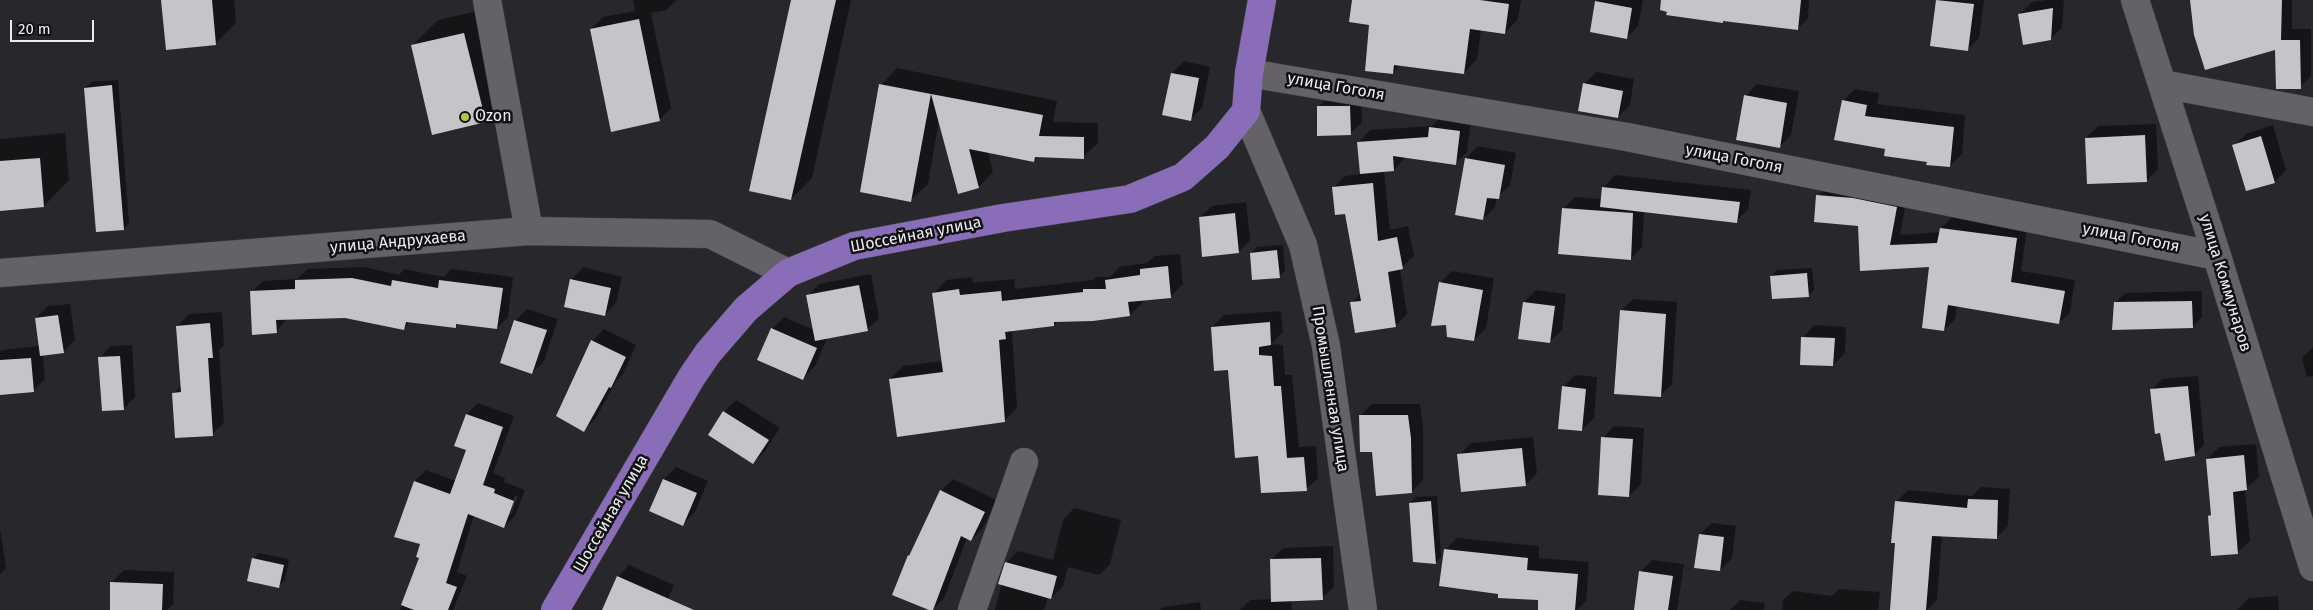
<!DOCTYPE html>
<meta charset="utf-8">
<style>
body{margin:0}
#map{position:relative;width:2313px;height:610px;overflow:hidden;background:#28272b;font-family:"Fira Sans",sans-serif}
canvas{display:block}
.scale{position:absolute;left:10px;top:20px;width:84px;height:22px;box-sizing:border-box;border:2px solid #ececef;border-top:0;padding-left:6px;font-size:15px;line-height:18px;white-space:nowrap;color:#ececef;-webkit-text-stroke:4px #111012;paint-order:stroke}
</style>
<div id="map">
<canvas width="2313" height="610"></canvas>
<div class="scale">20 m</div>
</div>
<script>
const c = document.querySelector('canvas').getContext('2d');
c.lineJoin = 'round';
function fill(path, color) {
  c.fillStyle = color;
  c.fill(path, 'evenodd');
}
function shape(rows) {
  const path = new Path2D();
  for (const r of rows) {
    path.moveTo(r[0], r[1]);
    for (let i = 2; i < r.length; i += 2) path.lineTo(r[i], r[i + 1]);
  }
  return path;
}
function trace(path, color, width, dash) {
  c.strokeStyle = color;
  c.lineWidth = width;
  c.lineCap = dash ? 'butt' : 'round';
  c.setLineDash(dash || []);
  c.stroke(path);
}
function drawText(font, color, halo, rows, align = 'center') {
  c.font = font + ' "Fira Sans",sans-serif';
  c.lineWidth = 5;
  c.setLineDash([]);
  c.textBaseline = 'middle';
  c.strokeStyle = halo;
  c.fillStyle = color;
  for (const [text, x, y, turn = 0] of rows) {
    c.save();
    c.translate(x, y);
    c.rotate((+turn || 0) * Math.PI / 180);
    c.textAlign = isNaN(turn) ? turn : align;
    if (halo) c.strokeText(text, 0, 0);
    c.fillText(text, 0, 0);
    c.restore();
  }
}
const shadow = shape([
 [162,0,234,0,236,23,215,44],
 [633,0,677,0,666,10,651,13,671,108,659,120,591,29,603,17,635,11],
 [793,0,851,0,812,178,791,199],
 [1353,0,1521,0,1518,19,1505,33,1481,30,1477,59,1464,73,1401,65,1393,73,1371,24],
 [1597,0,1643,0,1638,26,1626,38,1591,31],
 [1673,0,1809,0,1808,18,1797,29,1724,20,1723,22],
 [1938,0,1984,0,1979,38,1967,50,1932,45],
 [2047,0,2064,0,2062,27,2051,39,2020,14,2032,2],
 [2191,0,2292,0,2292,29,2311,29,2311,76,2300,87,2276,48],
 [490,8,510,95,485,121,412,46,438,20],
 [1184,61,1210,67,1202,108,1190,119,1164,114,1172,73],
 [897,68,1057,101,1053,122,1098,123,1098,143,1083,157,1038,156,1034,161,988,151,993,172,979,187,959,192,939,120,928,184,911,200,881,85],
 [1596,72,1634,79,1630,105,1618,117,1584,84],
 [118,80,129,223,124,229,85,88,91,82],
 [1757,84,1799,91,1791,135,1779,147,1746,96],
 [1855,89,1879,93,1877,104,1965,115,1962,154,1950,166,1886,148,1843,101],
 [1330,95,1361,95,1362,122,1350,134,1318,107],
 [1442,116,1471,120,1467,152,1455,163,1405,157,1394,170,1384,171,1390,230,1408,226,1414,256,1400,269,1407,314,1395,326,1352,303,1361,293,1346,213,1333,188,1345,176,1361,174,1359,142,1370,130,1432,126],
 [2156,124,2158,169,2146,181,2086,138,2098,126],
 [2273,125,2286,170,2275,182,2247,190,2234,146,2246,134],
 [65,133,69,180,44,206,0,210,0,139],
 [1478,146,1516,153,1510,186,1497,197,1495,207,1483,219,1466,158],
 [1615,175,1751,190,1748,210,1736,221,1644,211,1642,247,1631,259,1563,209,1575,197,1602,199,1604,187],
 [1829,185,1907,197,1900,235,1940,232,1941,228,1952,217,2027,228,2021,271,2075,280,2070,312,2059,323,1957,305,1955,319,1944,330,1931,266,1862,270,1859,225,1818,196],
 [1246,202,1250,240,1238,252,1200,217,1212,206],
 [1283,245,1285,271,1279,276,1251,253,1257,247],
 [1180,254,1183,284,1170,297,1142,300,1143,302,1130,315,1059,320,1054,325,1014,329,1012,331,1017,408,1004,421,890,379,903,366,943,361,934,293,946,280,972,277,973,283,1014,279,1015,289,1093,280,1097,277,1110,277,1119,267,1147,263,1154,256],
 [364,267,399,275,404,269,444,277,451,269,513,277,508,317,497,328,459,323,455,327,411,321,404,328,345,317,287,319,276,332,252,292,263,281,297,279,308,269],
 [583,267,622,277,616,303,605,315,566,306,572,279],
 [1812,268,1814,290,1808,296,1771,276,1777,270],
 [1452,271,1494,278,1486,328,1474,340,1447,324,1440,283],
 [871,274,879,318,868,329,828,337,815,366,803,378,772,329,784,317,814,330,808,296,819,284],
 [1536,290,1566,294,1562,330,1550,341,1524,302],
 [2202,291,2202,317,2192,327,2115,303,2125,293],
 [1633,299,1677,302,1672,384,1660,396,1621,311],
 [70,304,75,340,63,352,43,355,45,379,33,391,0,394,0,352,2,350,40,346,36,318,48,306],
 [527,309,558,319,544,361,532,373,501,363,516,320],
 [1281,311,1283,332,1271,344,1283,345,1285,375,1292,375,1299,447,1316,446,1318,478,1306,489,1259,454,1212,327,1224,315],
 [222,312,224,345,219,350,224,423,212,434,173,394,181,385,177,326,189,314],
 [1814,325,1846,327,1845,353,1833,365,1803,337],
 [604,329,636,345,623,374,616,381,596,418,584,430,592,341],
 [132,345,135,397,124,409,99,358,111,346],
 [2313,347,2313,376,2307,377,2302,358],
 [1575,375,1597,377,1594,418,1582,430,1563,387],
 [2198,376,2204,445,2194,455,2152,390,2162,379],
 [736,400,780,428,765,451,753,463,724,412],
 [478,403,514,416,493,473,505,478,504,482,525,490,515,516,504,527,474,515,457,572,467,576,453,610,400,610,421,557,421,544,396,536,415,481,426,470,456,481,468,450,467,414],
 [515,495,518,496,511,515,508,515],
 [1372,404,1420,404,1423,426,1423,480,1411,492,1360,416],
 [1614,426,1644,428,1641,484,1629,496,1603,438],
 [1533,437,1537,473,1525,485,1459,455,1471,443],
 [2256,444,2259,477,2245,489,2250,541,2238,552,2209,516,2212,513,2207,459,2219,447],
 [676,467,708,481,695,512,683,524,651,511,664,479],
 [953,479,996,500,983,528,971,540,967,538,944,598,932,610,894,595,909,556,913,551,941,491],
 [1981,487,2010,489,2008,526,1996,538,1942,535,1937,600,1927,610,1891,610,1896,542,1896,502,1908,490,1972,496],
 [1437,496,1441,557,1435,563,1410,503,1416,497],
 [1074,508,1121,520,1110,564,1099,575,1068,567,1063,586,1051,598,1048,597,1044,610,995,610,1007,562,1018,551,1053,560,1063,520],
 [1712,523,1736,526,1732,558,1720,570,1700,534],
 [0,528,6,568,0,574],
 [1457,538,1539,546,1539,558,1589,562,1586,601,1577,610,1539,610,1540,599,1499,593,1445,550],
 [1333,546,1334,587,1322,598,1291,600,1292,610,1240,610,1250,600,1273,599,1271,560,1283,548],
 [259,553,289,559,285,580,279,586,253,559],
 [1652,560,1684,564,1677,610,1635,610,1640,572],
 [629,565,674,585,663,610,610,610,618,577],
 [124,570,174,572,173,604,167,610,111,610,112,582],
 [1839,589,1880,592,1878,610,1782,610,1783,600,1793,591,1832,596],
 [2278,596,2279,610,2237,610,2249,598],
 [1740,600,1765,603,1764,610,1730,610],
 [1200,602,1201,610,1160,610,1163,607]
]);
const building = shape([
 [161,0,212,0,216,45,166,50],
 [791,0,836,0,791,200,749,191],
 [1352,0,1480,0,1509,4,1505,34,1470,29,1464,74,1394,65,1393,74,1365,71,1369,25,1349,22],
 [1661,0,1801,0,1798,30,1723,21,1723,23,1666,15,1667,12,1660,10],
 [1936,0,1974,4,1968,51,1930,46],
 [2190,0,2282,0,2281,40,2300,40,2301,89,2276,89,2275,50,2205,70,2194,35],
 [1595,1,1632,8,1627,39,1590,32],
 [2053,8,2051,40,2023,45,2018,14],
 [639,19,660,121,611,132,590,29],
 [464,33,486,122,432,135,411,45],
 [1171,73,1199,78,1191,121,1162,115],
 [1583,83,1623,91,1618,118,1578,111],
 [879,84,931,94,911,202,860,192],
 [112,85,124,230,96,232,84,88],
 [931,94,1043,115,1039,136,1084,137,1084,159,1035,157,1034,162,969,149,979,188,958,194],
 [1744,95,1787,103,1780,148,1736,140],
 [1842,100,1867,105,1865,116,1954,127,1950,167,1926,165,1927,162,1884,156,1885,149,1834,140],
 [1317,106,1350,106,1351,135,1317,136],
 [1429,127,1460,131,1456,165,1393,156,1394,171,1360,174,1357,142,1428,137],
 [2145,135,2147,182,2087,184,2085,138],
 [2261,136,2275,183,2246,191,2232,145],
 [40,158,44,207,0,211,0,161],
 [1465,158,1505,165,1499,199,1487,198,1483,220,1455,215],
 [1373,183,1378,241,1397,237,1403,269,1388,272,1396,327,1355,333,1350,302,1361,301,1345,214,1335,215,1332,187],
 [1602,187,1740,202,1737,223,1600,207],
 [1816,195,1853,198,1897,207,1890,245,1937,243,1940,228,2017,238,2011,282,2065,291,2059,324,1948,305,1944,331,1922,328,1929,267,1860,271,1858,226,1814,222],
 [1562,208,1633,213,1631,260,1558,254],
 [1235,213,1239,253,1202,257,1199,217],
 [1277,250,1280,278,1252,280,1250,253],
 [1168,266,1171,298,1128,302,1130,316,1093,321,1054,322,1054,326,1005,332,1006,339,999,340,1005,422,897,437,889,379,943,372,932,293,959,289,960,295,1001,291,1002,301,1083,292,1083,289,1106,289,1105,280,1140,275,1140,269],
 [1807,273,1809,297,1772,299,1770,276],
 [352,278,391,286,392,280,438,288,439,280,503,288,497,329,456,324,456,328,406,322,404,330,345,318,276,320,277,333,252,335,250,291,295,289,295,280],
 [570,279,611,288,605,316,564,307],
 [1439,282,1483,290,1474,341,1447,337,1446,325,1431,326],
 [859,285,868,331,815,341,806,295],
 [2192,301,2193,328,2112,330,2114,302],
 [1523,302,1555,306,1550,343,1518,339],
 [1620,310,1666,314,1661,397,1614,394],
 [58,315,64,353,40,356,35,318],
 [514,320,547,330,532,374,500,363],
 [1270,322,1271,345,1259,347,1259,355,1272,356,1274,386,1281,386,1287,458,1304,457,1307,491,1261,493,1258,456,1235,458,1228,370,1214,371,1211,327],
 [210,323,213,358,208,358,213,436,175,438,172,393,181,392,176,326],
 [771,328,817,348,803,380,757,360],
 [1801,337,1835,338,1833,366,1800,365],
 [591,340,626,357,611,388,609,387,584,432,556,416],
 [120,356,124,410,102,411,98,357],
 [31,358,34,392,0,395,0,360],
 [1562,386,1586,389,1582,431,1558,429],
 [2188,386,2195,456,2165,461,2160,433,2155,434,2150,389],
 [723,411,769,440,753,464,708,435],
 [466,414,503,427,483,485,495,489,494,493,514,501,504,528,468,514,446,583,457,587,448,610,414,610,401,605,419,558,416,557,420,544,394,537,414,481,450,494,466,450,454,446],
 [1359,415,1408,415,1411,438,1412,493,1376,496,1372,452,1360,452],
 [1601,437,1633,439,1629,497,1598,495],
 [1522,448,1526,486,1461,492,1457,454],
 [2244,455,2247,490,2233,492,2238,554,2211,556,2208,516,2211,515,2206,459],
 [663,479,697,493,683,526,649,511],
 [940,490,985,512,971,541,961,536,933,610,929,610,892,595,908,555,909,556],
 [1968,499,1998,500,1997,539,1932,536,1926,610,1890,610,1895,543,1891,543,1895,501,1967,508],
 [1431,501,1436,564,1413,562,1409,503],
 [1699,534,1724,537,1720,571,1694,568],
 [1444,549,1528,558,1527,570,1578,574,1575,610,1538,610,1538,600,1498,598,1498,594,1439,586],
 [252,558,284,565,279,588,247,581],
 [1321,558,1323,600,1271,602,1270,559],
 [1005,562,1057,576,1051,599,998,584],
 [1639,571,1673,576,1668,610,1634,610],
 [617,576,694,610,602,610],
 [110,582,163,584,162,610,110,610]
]);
const minor = shape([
 [487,0,529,231],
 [2135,0,2217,256,2313,567],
 [1249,73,1627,137,2217,256],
 [2162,84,2313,112],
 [1246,111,1303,245,1326,346,1363,610],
 [0,273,529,231,710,234,788,273],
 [972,610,1024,462]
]);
const major = shape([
 [555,610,691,378,708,353,746,309,788,273,854,246,1003,218,1130,199,1183,177,1217,147,1246,111,1249,73,1262,0]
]);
const markers = [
 [465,117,5,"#b8c147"]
];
const streetNames = [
 ["улица Гоголя",1336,87,10],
 ["улица Гоголя",1734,159,11],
 ["Шоссейная улица",916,235,-11],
 ["улица Гоголя",2131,238,11],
 ["улица Андрухаева",398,242,-5],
 ["улица Коммунаров",2225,283,73],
 ["Промышленная улица",1330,389,81],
 ["Шоссейная улица",611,514,-60]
];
const poiNames = [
 ["Ozon",475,117]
];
fill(shadow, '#0007');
fill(building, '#c5c4c9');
trace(minor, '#464549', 29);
trace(major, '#464549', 29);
trace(minor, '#646267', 28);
trace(major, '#896db9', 28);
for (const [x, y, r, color] of markers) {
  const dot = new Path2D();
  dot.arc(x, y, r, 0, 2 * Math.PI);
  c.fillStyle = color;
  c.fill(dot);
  trace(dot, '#111012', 2);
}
drawText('16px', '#ececef', '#111012', streetNames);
drawText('16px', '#ececef', '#111012', poiNames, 'left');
</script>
